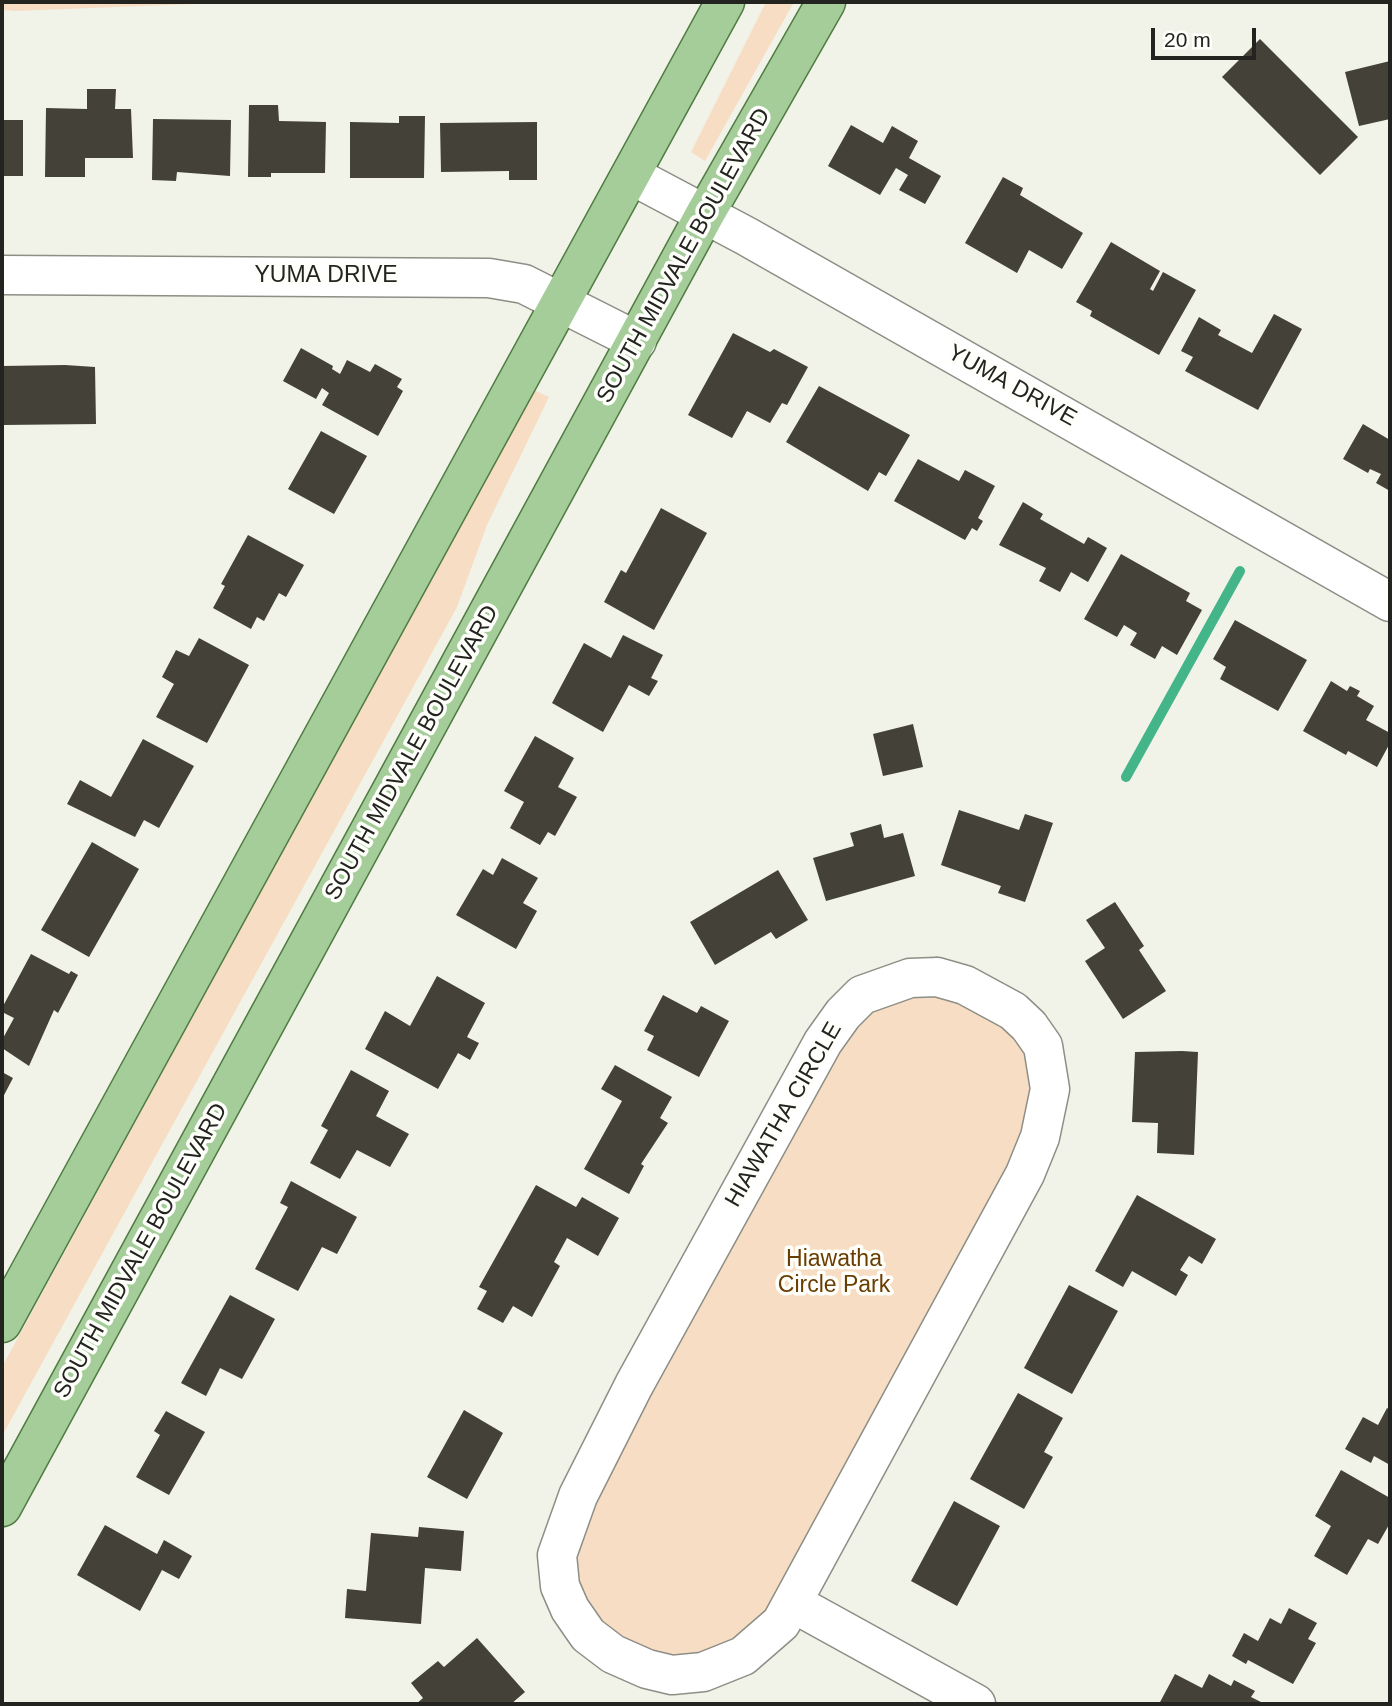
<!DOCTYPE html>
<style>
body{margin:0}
#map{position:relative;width:1392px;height:1706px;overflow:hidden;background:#f1f2e8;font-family:Helvetica,sans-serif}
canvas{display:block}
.frame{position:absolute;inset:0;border:4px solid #232420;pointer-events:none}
.scale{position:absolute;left:1151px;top:28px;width:105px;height:32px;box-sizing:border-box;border:4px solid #232420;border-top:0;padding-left:9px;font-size:21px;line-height:24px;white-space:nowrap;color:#232420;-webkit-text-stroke:5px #fefffb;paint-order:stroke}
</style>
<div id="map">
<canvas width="1392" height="1706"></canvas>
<div class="frame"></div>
<div class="scale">20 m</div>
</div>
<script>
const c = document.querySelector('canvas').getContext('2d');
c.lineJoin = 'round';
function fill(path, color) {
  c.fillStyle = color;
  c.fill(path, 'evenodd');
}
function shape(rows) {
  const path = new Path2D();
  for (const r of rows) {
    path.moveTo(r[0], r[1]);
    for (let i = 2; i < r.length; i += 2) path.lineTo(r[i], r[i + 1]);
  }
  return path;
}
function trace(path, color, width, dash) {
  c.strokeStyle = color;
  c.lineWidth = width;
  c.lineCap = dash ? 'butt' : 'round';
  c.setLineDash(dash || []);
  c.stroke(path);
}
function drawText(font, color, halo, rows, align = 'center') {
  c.font = font + ' Helvetica,sans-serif';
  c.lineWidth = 7;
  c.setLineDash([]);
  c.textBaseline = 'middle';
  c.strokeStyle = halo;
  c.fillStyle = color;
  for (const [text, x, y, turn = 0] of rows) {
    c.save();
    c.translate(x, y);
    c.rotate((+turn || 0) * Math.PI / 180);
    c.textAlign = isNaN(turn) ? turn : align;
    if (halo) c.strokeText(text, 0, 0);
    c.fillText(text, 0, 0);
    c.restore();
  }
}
const green = shape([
 [2,2,244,2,15,11,2,10],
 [766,2,794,2,705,161,691,152],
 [534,390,549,397,487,525,457,607,2,1436,2,1367],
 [913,995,935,995,981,1011,1016,1037,1027,1054,1032,1070,1030,1112,1009,1166,768,1613,747,1633,699,1656,673,1658,621,1639,600,1624,577,1582,575,1556,580,1535,649,1393,837,1051,872,1009]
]);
const stream = shape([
 [1126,777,1240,571]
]);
const building = shape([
 [1260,39,1358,137,1320,175,1222,77],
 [1390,61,1390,119,1359,126,1345,72],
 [87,89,116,89,115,109,131,109,133,158,85,158,85,177,45,177,46,108,87,109],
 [249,105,278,105,279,121,326,122,325,173,271,173,271,177,248,177],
 [399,116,425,116,424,178,350,178,350,122,399,123],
 [153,119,231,120,230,176,177,172,176,181,152,180],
 [2,120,23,120,23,176,2,176],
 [537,122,537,180,509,180,509,171,441,172,440,123],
 [851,125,883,143,892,126,918,141,909,158,941,176,925,204,899,190,908,175,896,168,880,195,828,166],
 [1003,177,1023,188,1020,195,1083,233,1062,269,1029,250,1017,273,965,243],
 [1111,242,1160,271,1150,289,1153,291,1163,272,1196,290,1159,355,1090,316,1092,311,1076,302],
 [1274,314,1302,329,1258,410,1185,371,1193,357,1181,351,1199,317,1221,330,1218,335,1252,353],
 [733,333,770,352,774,349,808,367,787,405,782,403,770,423,747,411,732,438,688,415],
 [301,348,333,366,332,369,340,374,347,360,370,372,375,364,402,379,397,387,403,391,378,436,322,405,329,393,322,388,316,399,283,381],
 [65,365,95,367,96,424,2,425,2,366],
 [819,386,910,435,886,476,879,472,868,491,786,442],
 [1363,424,1390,440,1390,491,1376,483,1381,474,1370,469,1368,473,1343,459],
 [321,431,367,456,334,514,288,489],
 [918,459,959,481,965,470,995,486,978,518,983,521,977,531,972,528,965,540,894,501],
 [1023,502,1043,514,1040,519,1084,544,1088,537,1107,548,1088,582,1071,572,1060,592,1039,581,1046,568,999,545],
 [661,508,707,533,654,630,604,602,621,570,626,573],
 [248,535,304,565,286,597,279,593,264,621,257,617,251,629,213,608,225,586,221,584],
 [1121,554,1190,593,1186,601,1202,610,1177,655,1162,646,1155,659,1130,645,1137,633,1124,625,1117,637,1084,619],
 [1235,620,1307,660,1278,711,1220,679,1226,667,1213,659],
 [623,635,663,655,651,678,658,681,649,696,629,685,603,732,552,703,584,643,611,658],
 [199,638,249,665,207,743,156,717,174,684,162,677,176,650,189,656],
 [1331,681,1347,691,1350,686,1360,691,1357,696,1374,706,1366,720,1390,733,1390,743,1377,767,1348,751,1346,755,1303,731],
 [913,724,923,767,883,776,873,734],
 [535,736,574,758,558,787,577,797,555,836,548,832,540,845,510,828,524,802,504,791],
 [143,739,194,766,159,828,144,820,135,837,67,804,80,780,111,797],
 [959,810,1019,830,1025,814,1053,823,1025,902,998,893,1001,886,941,865],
 [881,824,884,838,903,833,915,876,826,901,813,858,854,846,850,833],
 [92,842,139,869,89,957,41,930],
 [502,858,538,878,523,903,537,911,516,949,456,915,483,869,493,875],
 [778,870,808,920,776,939,771,932,715,965,690,922],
 [1115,902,1144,946,1139,950,1166,991,1123,1019,1085,961,1105,948,1086,920],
 [31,954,69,974,71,971,78,975,58,1013,54,1010,29,1066,2,1048,2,1040,14,1018,2,1012,2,1008],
 [437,976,485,1003,467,1037,479,1043,470,1060,458,1053,438,1089,365,1049,385,1011,410,1026],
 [663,995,697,1013,701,1006,729,1021,699,1077,647,1050,654,1036,644,1031],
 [1182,1051,1198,1052,1194,1155,1157,1153,1158,1123,1132,1122,1135,1052],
 [615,1065,672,1097,660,1118,668,1123,641,1164,644,1166,629,1194,584,1169,622,1101,601,1089],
 [351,1070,389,1091,376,1116,409,1134,390,1167,357,1150,340,1179,310,1163,328,1130,321,1126],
 [2,1072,13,1078,2,1099],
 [291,1181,357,1217,337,1254,322,1247,298,1291,255,1269,288,1207,280,1203],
 [536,1185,576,1207,582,1197,619,1218,598,1256,567,1238,554,1262,560,1266,532,1317,513,1306,503,1323,477,1309,487,1291,479,1287],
 [1137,1195,1216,1239,1202,1264,1189,1256,1180,1270,1188,1275,1176,1296,1132,1271,1123,1287,1095,1271],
 [1069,1285,1118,1311,1072,1394,1024,1368],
 [230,1295,275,1319,242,1379,220,1368,206,1396,181,1383],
 [1018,1393,1063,1418,1044,1452,1053,1457,1024,1509,970,1479],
 [1387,1408,1390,1410,1390,1465,1374,1456,1371,1463,1345,1449,1363,1417,1378,1425],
 [464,1410,503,1433,467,1499,427,1477],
 [166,1411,205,1432,169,1495,136,1477,160,1435,154,1431],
 [1341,1470,1390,1498,1390,1523,1378,1544,1368,1539,1347,1575,1314,1556,1331,1526,1315,1516],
 [954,1501,1000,1526,957,1606,911,1581],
 [105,1525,157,1554,164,1540,192,1556,179,1579,162,1570,140,1611,77,1575],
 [419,1527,464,1531,461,1571,425,1568,421,1624,345,1618,347,1589,366,1591,371,1533,418,1537],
 [1289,1608,1317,1623,1308,1639,1316,1643,1293,1684,1248,1660,1246,1664,1232,1656,1244,1633,1258,1641,1270,1618,1281,1624],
 [477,1638,525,1692,511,1704,416,1704,423,1698,411,1683,438,1661,444,1667],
 [1175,1674,1202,1688,1209,1674,1231,1686,1234,1680,1255,1691,1251,1697,1265,1704,1159,1704]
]);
const minor = shape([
 [631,175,746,236,1390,602],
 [2,275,489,278,524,284,637,341],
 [937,977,965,985,1013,1011,1029,1026,1043,1046,1050,1089,1040,1137,1025,1174,781,1623,743,1656,703,1672,672,1675,647,1669,613,1654,588,1635,570,1609,560,1586,557,1555,578,1496,634,1385,823,1042,843,1014,862,995,910,978,937,977],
 [793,1603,976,1704]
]);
const major = shape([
 [2,1323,725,2],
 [2,1507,705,214,826,2]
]);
const streetNames = [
 ["SOUTH MIDVALE BOULEVARD",684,256,-61],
 ["YUMA DRIVE",326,276],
 ["YUMA DRIVE",1012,386,29],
 ["SOUTH MIDVALE BOULEVARD",412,753,-61],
 ["HIAWATHA CIRCLE",784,1115,-60],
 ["SOUTH MIDVALE BOULEVARD",141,1251,-61]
];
const parkNames = [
 ["Hiawatha",834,1260],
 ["Circle Park",834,1286]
];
fill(green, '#f7ddc3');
trace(stream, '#44b588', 10);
fill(building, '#434138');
trace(minor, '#8d8f86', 41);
trace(major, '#507c43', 41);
trace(minor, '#fff', 38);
trace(major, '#a5cd9a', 38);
drawText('23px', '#232420', '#fefffb', streetNames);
drawText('23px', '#6a3d00', '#fefffb', parkNames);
</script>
